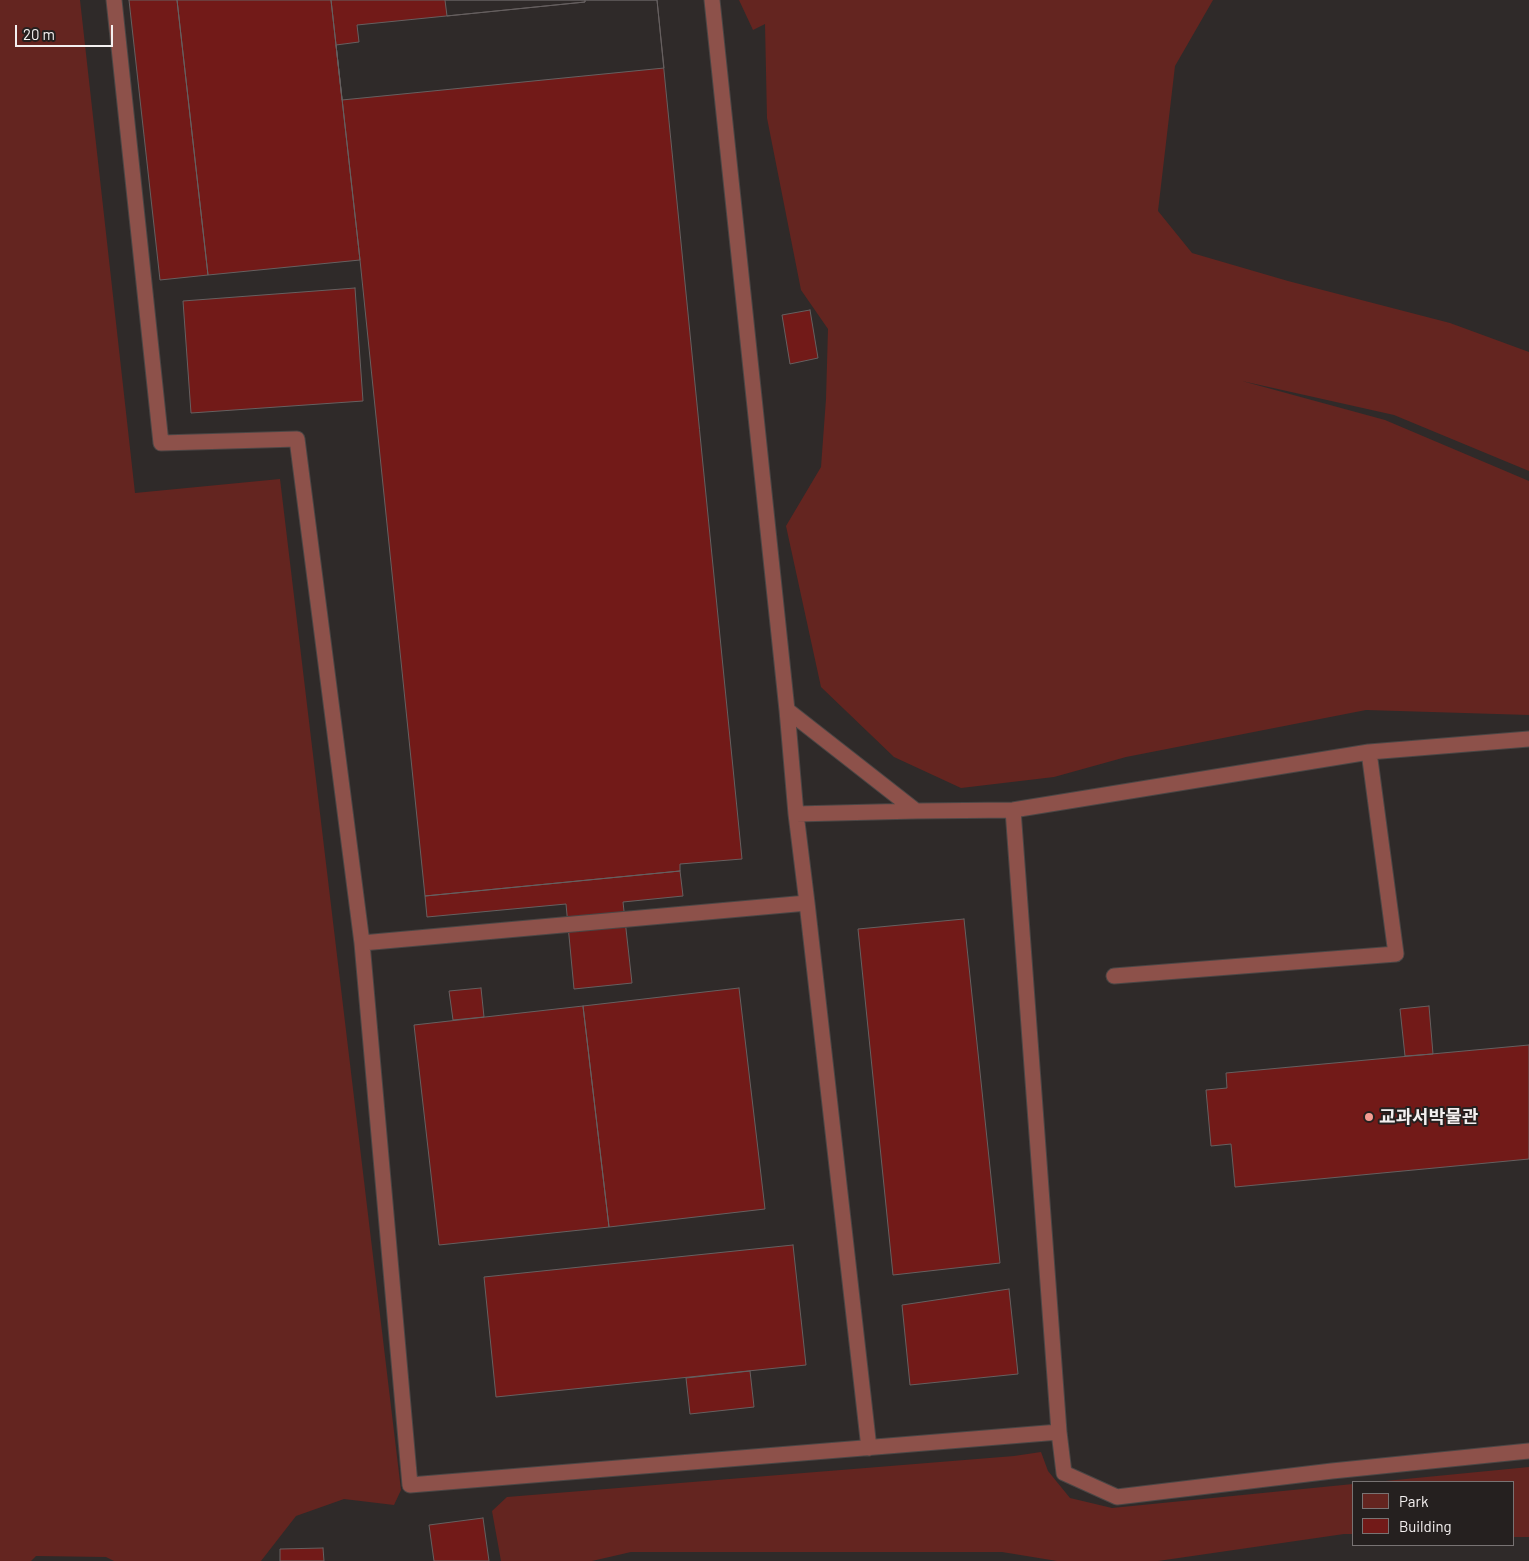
<!DOCTYPE html>
<meta charset="utf-8">
<style>
body{margin:0}
#map{position:relative;width:1529px;height:1561px;overflow:hidden;background:#2f2a29;font-family:Barlow,sans-serif}
canvas{display:block}
.legend{position:absolute;left:1352px;top:1481px;width:162px;height:65px;box-sizing:border-box;background:#25201f;border:1px solid #787373;margin:0;padding:6px 9px;list-style:none;font-size:15px;color:#f4f0f0}
.legend li{display:flex;align-items:center;gap:10px;height:25px}
.legend b{width:25px;border:1px solid #787373}
.scale{position:absolute;left:15px;top:25px;width:98px;height:22px;box-sizing:border-box;border:2px solid #f4f0f0;border-top:0;padding-left:6px;font-size:15px;line-height:18px;white-space:nowrap;color:#f4f0f0;-webkit-text-stroke:4px #25201f;paint-order:stroke}
</style>
<div id="map">
<canvas width="1529" height="1561"></canvas>
<ul class="legend">
<li><b style="height:14px;background:#642520"></b>Park</li>
<li><b style="height:14px;background:#721a18"></b>Building</li>
</ul>
<div class="scale">20 m</div>
</div>
<script>
const c = document.querySelector('canvas').getContext('2d');
c.lineJoin = 'round';
function fill(path, color) {
  c.fillStyle = color;
  c.fill(path, 'evenodd');
}
function shape(rows) {
  const path = new Path2D();
  for (const r of rows) {
    path.moveTo(r[0], r[1]);
    for (let i = 2; i < r.length; i += 2) path.lineTo(r[i], r[i + 1]);
  }
  return path;
}
function trace(path, color, width, dash) {
  c.strokeStyle = color;
  c.lineWidth = width;
  c.lineCap = dash ? 'butt' : 'round';
  c.setLineDash(dash || []);
  c.stroke(path);
}
function drawText(font, color, halo, rows, align = 'center') {
  c.font = font + ' Barlow,"Noto Sans KR",sans-serif';
  c.lineWidth = 4;
  c.setLineDash([]);
  c.textBaseline = 'middle';
  c.strokeStyle = halo;
  c.fillStyle = color;
  for (const [text, x, y, turn = 0] of rows) {
    c.save();
    c.translate(x, y);
    c.rotate((+turn || 0) * Math.PI / 180);
    c.textAlign = isNaN(turn) ? turn : align;
    if (halo) c.strokeText(text, 0, 0);
    c.fillText(text, 0, 0);
    c.restore();
  }
}
const green = shape([
 [0,0,80,0,135,493,280,479,401,1490,394,1505,344,1499,296,1516,261,1561,114,1561,106,1557,36,1556,31,1561,0,1561],
 [739,0,1213,0,1175,66,1158,211,1192,253,1288,281,1450,323,1529,352,1529,471,1394,415,1242,381,1385,420,1529,481,1529,715,1366,710,1126,757,1054,777,961,788,894,757,821,687,786,526,821,467,826,399,828,329,801,290,767,118,765,24,753,30],
 [1041,1452,1048,1471,1070,1498,1112,1508,1353,1484,1353,1534,1344,1534,1158,1561,1057,1561,1002,1552,631,1552,592,1561,501,1561,492,1511,507,1497,1014,1456],
 [1529,1467,1529,1537,1513,1537,1513,1482,1375,1482]
]);
const building = shape([
 [129,0,177,0,208,275,160,280,129,0],
 [177,0,331,0,360,260,208,275,177,0],
 [331,0,657,0,742,859,680,864,680,871,425,896,360,260,331,0],
 [445,0,585,0,585,2,447,16,445,0],
 [585,0,657,0,664,68,342,100,336,45,359,42,357,25,585,2,585,0],
 [355,288,363,401,191,413,183,301,355,288],
 [810,310,818,358,790,364,782,315,810,310],
 [680,871,683,896,623,902,632,983,574,989,566,904,427,917,425,896,680,871],
 [964,919,1000,1263,893,1275,858,929,964,919],
 [481,988,484,1017,453,1020,449,991,481,988],
 [739,988,765,1209,609,1227,583,1006,739,988],
 [583,1006,609,1227,439,1245,414,1025,583,1006],
 [1429,1006,1433,1054,1405,1056,1400,1009,1429,1006],
 [1529,1045,1529,1159,1235,1187,1231,1144,1211,1146,1206,1090,1227,1088,1226,1073,1529,1045],
 [793,1245,806,1365,496,1397,484,1277,793,1245],
 [1009,1289,1018,1374,910,1385,902,1305,1009,1289],
 [750,1371,754,1407,690,1414,686,1378,750,1371],
 [483,1518,489,1561,434,1561,429,1525,483,1518],
 [323,1548,324,1561,280,1561,280,1549,323,1548]
]);
const lane = shape([
 [114,0,161,443,297,439,362,943,410,1485,1059,1432],
 [712,0,787,710,796,814,916,811,1013,810,1369,752,1529,739],
 [787,710,916,811],
 [1013,810,1059,1432,1064,1473,1117,1497,1332,1471,1529,1451],
 [796,814,807,903,869,1448],
 [362,943,807,903],
 [1114,976,1396,954,1369,752]
]);
const markers = [
 [1369,1117,5,"#f59c92"]
];
const poiNames = [
 ["교과서박물관",1379,1117]
];
fill(green, '#642520');
fill(building, '#721a18');
trace(building, '#666060', 1);
trace(lane, '#4b4645', 17);
trace(lane, '#8d514a', 15);
for (const [x, y, r, color] of markers) {
  const dot = new Path2D();
  dot.arc(x, y, r, 0, 2 * Math.PI);
  c.fillStyle = color;
  c.fill(dot);
  trace(dot, '#25201f', 2);
}
drawText('bold 18px', '#f4f0f0', '#25201f', poiNames, 'left');
</script>
